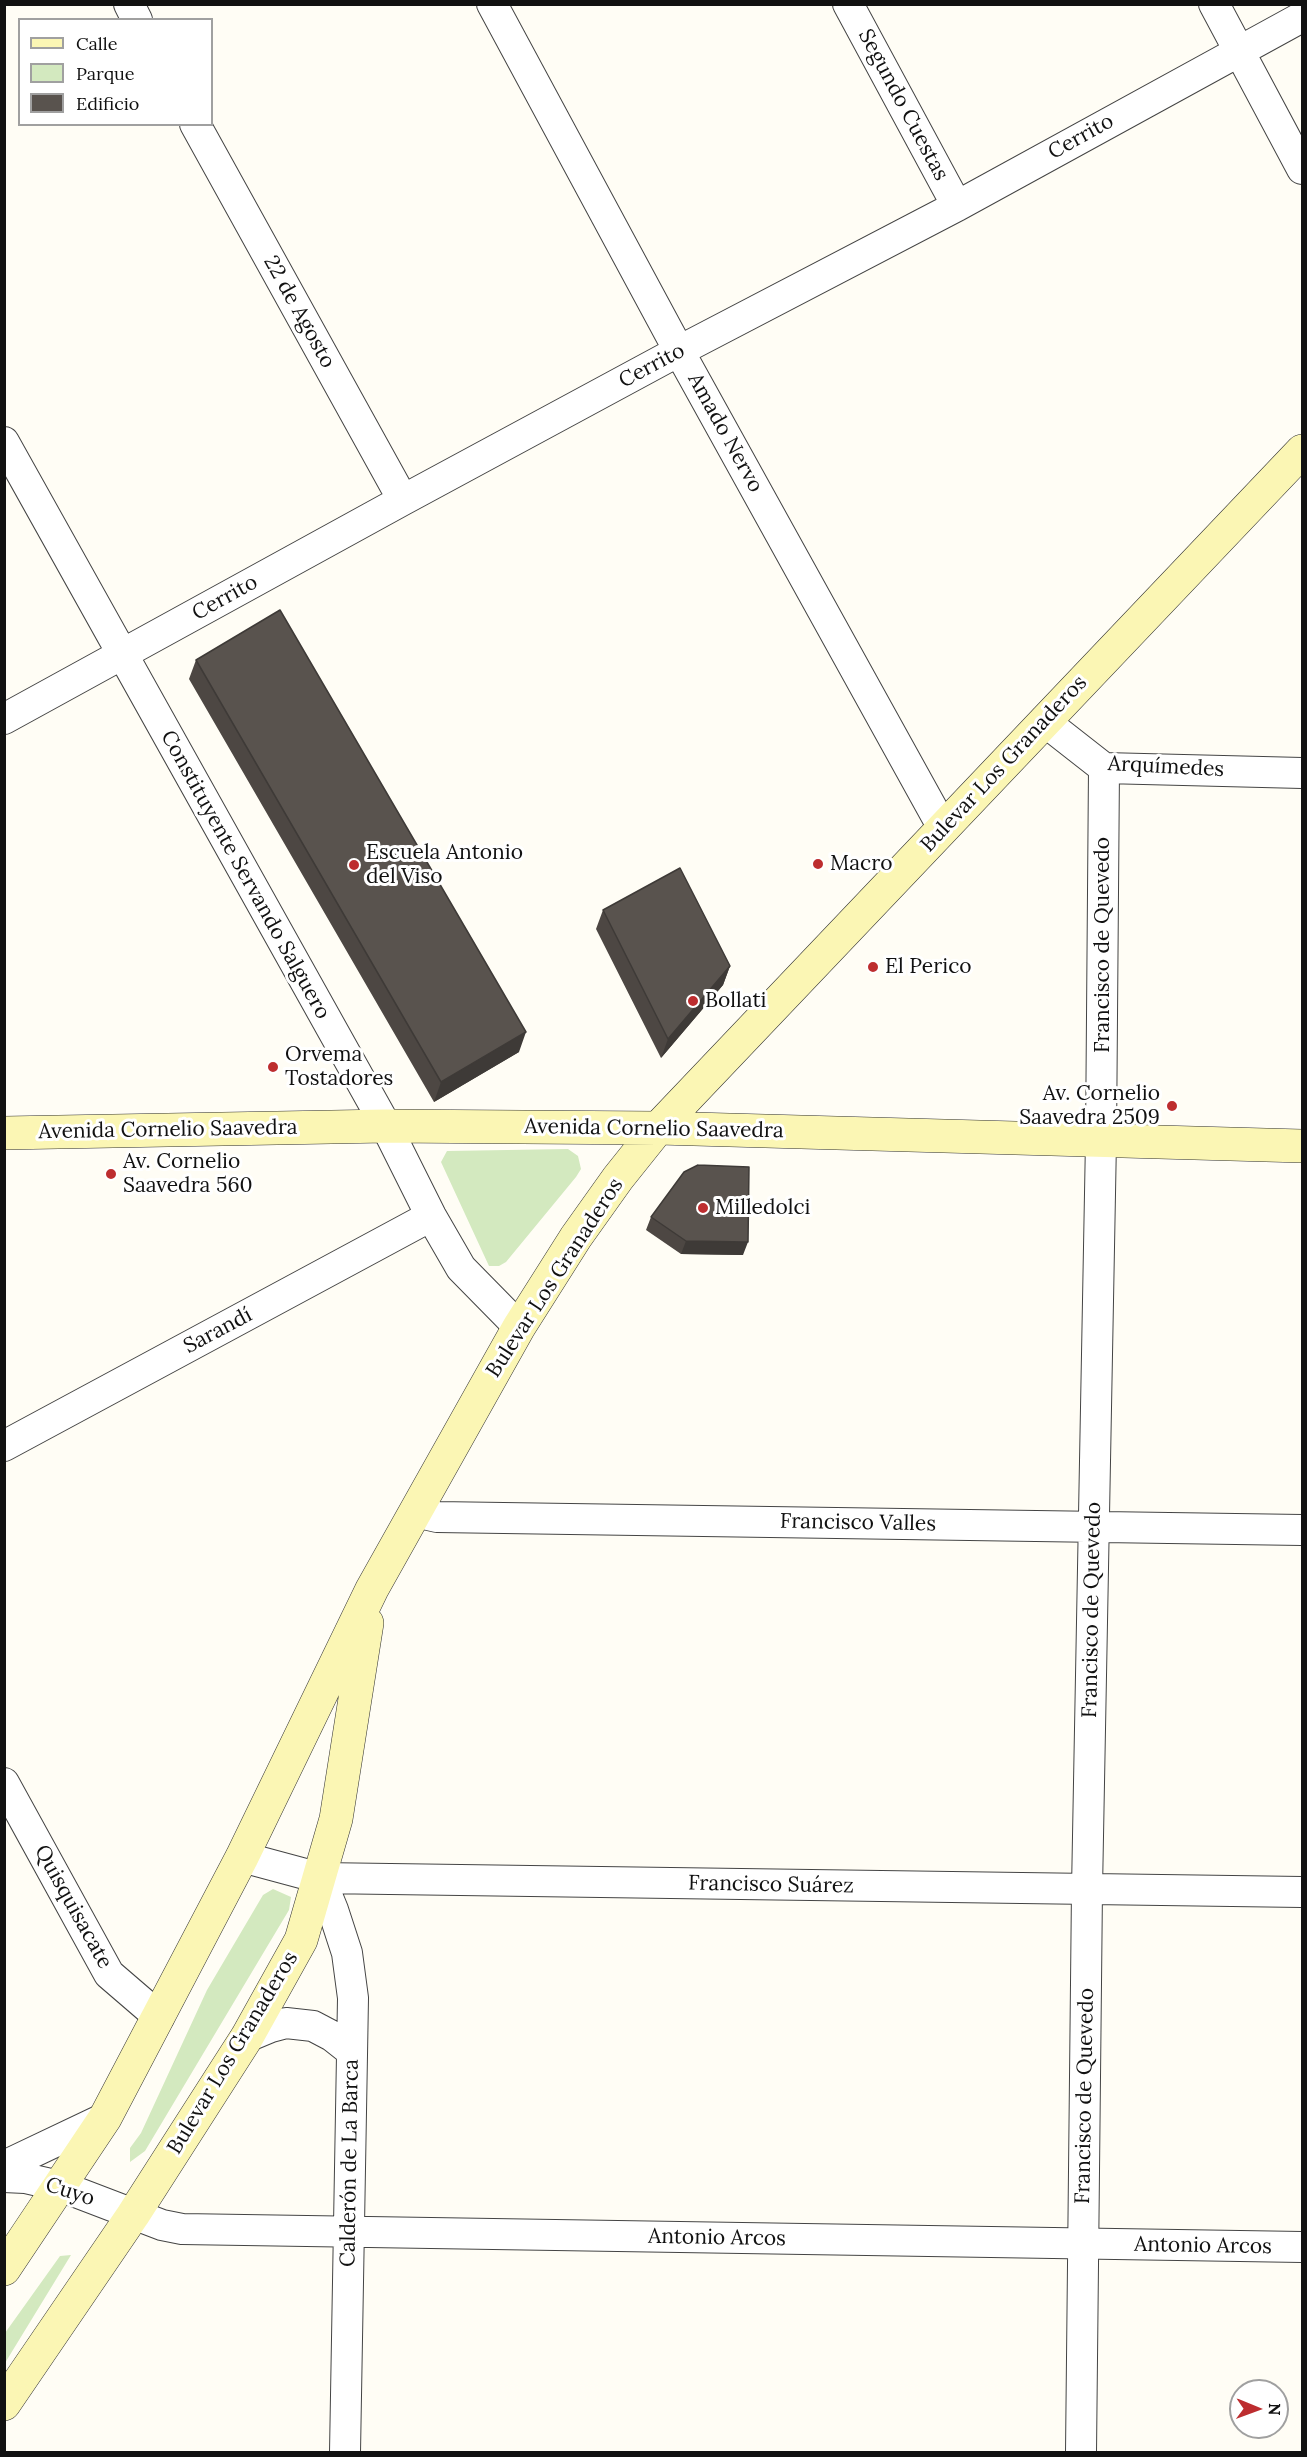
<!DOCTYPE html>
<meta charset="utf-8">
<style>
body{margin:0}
#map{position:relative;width:1307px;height:2457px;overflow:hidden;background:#fffdf5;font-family:Lora,serif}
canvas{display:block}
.frame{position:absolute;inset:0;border:6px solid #111;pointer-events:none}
.legend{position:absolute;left:18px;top:18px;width:195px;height:108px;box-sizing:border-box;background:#fff;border:2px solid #a0a0a0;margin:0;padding:8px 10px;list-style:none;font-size:18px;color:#111}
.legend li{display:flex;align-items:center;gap:12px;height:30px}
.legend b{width:30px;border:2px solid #a0a0a0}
.north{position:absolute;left:1229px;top:2379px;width:60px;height:60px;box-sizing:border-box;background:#fff;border:2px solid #a0a0a0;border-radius:50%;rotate:91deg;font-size:16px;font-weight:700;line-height:24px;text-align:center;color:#111}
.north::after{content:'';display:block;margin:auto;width:21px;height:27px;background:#bd2d2f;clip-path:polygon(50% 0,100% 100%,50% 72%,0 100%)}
</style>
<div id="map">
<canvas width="1307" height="2457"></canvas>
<div class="frame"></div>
<ul class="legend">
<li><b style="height:8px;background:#fbf6b4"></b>Calle</li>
<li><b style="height:16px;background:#d3e9bf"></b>Parque</li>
<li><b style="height:16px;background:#59534e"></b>Edificio</li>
</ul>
<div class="north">N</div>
</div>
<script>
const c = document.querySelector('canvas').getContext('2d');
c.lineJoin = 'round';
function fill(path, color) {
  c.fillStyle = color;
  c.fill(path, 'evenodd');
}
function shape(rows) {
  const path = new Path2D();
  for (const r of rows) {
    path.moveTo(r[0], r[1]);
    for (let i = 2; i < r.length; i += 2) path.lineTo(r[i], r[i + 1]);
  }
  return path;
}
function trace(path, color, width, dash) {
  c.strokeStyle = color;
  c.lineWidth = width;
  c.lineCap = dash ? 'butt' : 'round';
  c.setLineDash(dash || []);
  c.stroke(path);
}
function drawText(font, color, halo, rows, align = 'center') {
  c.font = font + ' Lora,serif';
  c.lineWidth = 6;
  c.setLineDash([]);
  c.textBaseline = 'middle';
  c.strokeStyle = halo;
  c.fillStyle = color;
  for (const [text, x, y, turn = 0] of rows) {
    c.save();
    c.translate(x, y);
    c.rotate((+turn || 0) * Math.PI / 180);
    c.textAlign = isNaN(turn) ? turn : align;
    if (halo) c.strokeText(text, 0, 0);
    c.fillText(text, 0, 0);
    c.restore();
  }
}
const green = shape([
 [568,1149,578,1156,581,1169,576,1177,506,1262,499,1266,489,1266,441,1162,447,1151],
 [273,1889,291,1897,289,1910,145,2151,130,2162,130,2148,141,2133,207,1990,263,1895],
 [71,2255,5,2363,5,2333,60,2256]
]);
const street = shape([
 [129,4,137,20],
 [492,4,679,351,943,828],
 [848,4,957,206],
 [1214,4,1302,169],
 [195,124,403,500],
 [4,442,386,1126,431,1216,461,1268,519,1327],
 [4,719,403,500,679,351,957,206,1302,17],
 [1044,721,1104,768,1302,773],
 [4,1446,431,1216],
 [415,1512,437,1517,1302,1530],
 [4,1783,109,1974,159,2017],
 [242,1857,320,1878,1302,1892],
 [320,1878,333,1910,347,1953,353,1998,345,2452],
 [247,2037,271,2027,286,2023,313,2026,332,2036,351,2051],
 [4,2166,105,2118],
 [4,2177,25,2178,60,2186,162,2225,182,2229,1302,2247],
 [1081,2452,1087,1889,1101,1140,1104,768]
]);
const secondary = shape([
 [4,1133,386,1126,658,1128,1302,1146],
 [4,2269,105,2118,242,1857,372,1589,519,1327,576,1237,618,1178,658,1128,1302,451],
 [4,2404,133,2215,247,2037,301,1940,336,1819,367,1623]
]);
const wall = shape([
 [196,660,519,1052,434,1102,189,679],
 [603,910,730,966,723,985,661,1058,596,929],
 [651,1217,743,1255,681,1254,646,1230]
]);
const shadedWall = shape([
 [730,966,723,985,661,1058,668,1039],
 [526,1032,519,1052,434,1102,441,1082],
 [686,1241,748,1242,743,1255,681,1254]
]);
const building = shape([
 [280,610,526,1032,441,1082,196,660,280,610],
 [680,868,730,966,668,1039,603,910,680,868],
 [698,1165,749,1167,748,1242,686,1241,651,1217,684,1172,698,1165]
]);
const markers = [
 [818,864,6,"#bd2d2f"],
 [354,865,6,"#bd2d2f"],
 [873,967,6,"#bd2d2f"],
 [693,1001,6,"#bd2d2f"],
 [273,1067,6,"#bd2d2f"],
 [1172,1106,6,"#bd2d2f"],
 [111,1174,6,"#bd2d2f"],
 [703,1208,6,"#bd2d2f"]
];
const streetNames = [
 ["Segundo Cuestas",903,105,62],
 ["Cerrito",1081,137,-29],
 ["22 de Agosto",299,312,61],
 ["Cerrito",652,366,-28],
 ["Amado Nervo",725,433,61],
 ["Cerrito",225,598,-29],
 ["Bulevar Los Granaderos",1004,764,-47],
 ["Arquímedes",1166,767,3],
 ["Constituyente Servando Salguero",245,875,61],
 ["Francisco de Quevedo",1103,945,-90],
 ["Avenida Cornelio Saavedra",654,1129,1],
 ["Avenida Cornelio Saavedra",168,1130,-1],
 ["Bulevar Los Granaderos",555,1278,-57],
 ["Sarandí",218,1331,-28],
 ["Francisco Valles",858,1523,1],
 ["Francisco de Quevedo",1092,1610,-89],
 ["Francisco Suárez",771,1885,1],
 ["Quisquisacate",73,1907,61],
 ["Bulevar Los Granaderos",233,2053,-59],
 ["Francisco de Quevedo",1085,2096,-89],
 ["Calderón de La Barca",350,2163,-89],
 ["Cuyo",70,2192,18],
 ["Antonio Arcos",717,2238,1],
 ["Antonio Arcos",1203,2246,1]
];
const poiNames = [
 ["Escuela Antonio",366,853],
 ["del Viso",366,877],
 ["Macro",830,864],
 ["El Perico",885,967],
 ["Bollati",705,1001],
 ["Orvema",285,1055],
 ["Tostadores",285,1079],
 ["Av. Cornelio",1160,1094,"right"],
 ["Saavedra 2509",1160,1118,"right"],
 ["Av. Cornelio",123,1162],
 ["Saavedra 560",123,1186],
 ["Milledolci",715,1208]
];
fill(green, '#d3e9bf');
trace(street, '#444', 32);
trace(secondary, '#333', 34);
trace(street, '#fff', 30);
trace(secondary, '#fbf6b4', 33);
fill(wall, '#4d4743');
fill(shadedWall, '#3e3a37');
fill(building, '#59534e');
trace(building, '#3e3a37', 1.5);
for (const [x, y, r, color] of markers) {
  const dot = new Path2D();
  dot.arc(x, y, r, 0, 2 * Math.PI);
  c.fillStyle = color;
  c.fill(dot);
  trace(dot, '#fff', 2);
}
drawText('21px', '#111', '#fff', streetNames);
drawText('21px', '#111', '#fff', poiNames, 'left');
</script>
